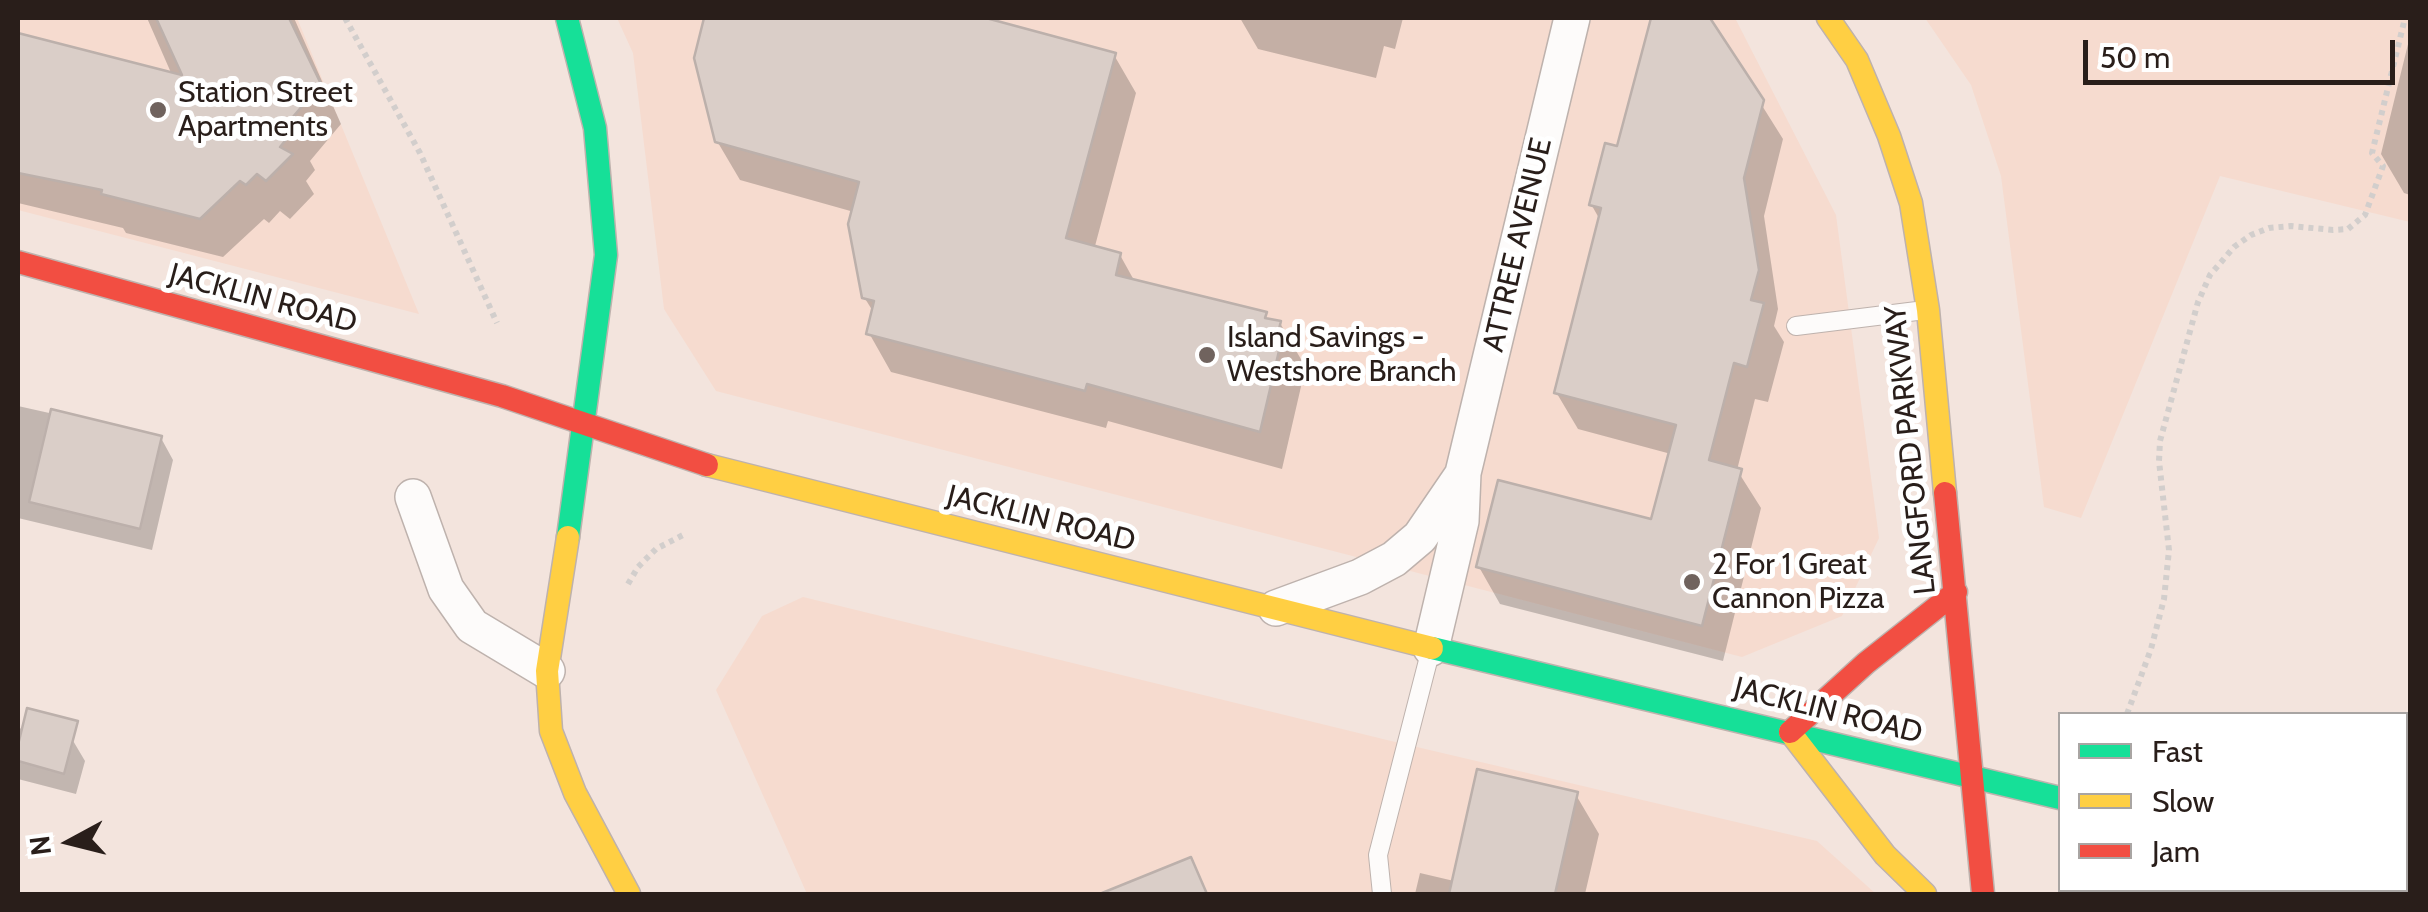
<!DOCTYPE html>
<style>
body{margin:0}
#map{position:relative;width:2428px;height:912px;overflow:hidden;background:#f3e4dd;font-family:Cabin,sans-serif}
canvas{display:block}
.frame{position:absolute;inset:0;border:20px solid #291e1a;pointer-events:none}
.legend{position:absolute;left:2058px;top:712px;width:350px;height:180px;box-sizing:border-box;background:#fff;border:2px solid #a9a5a3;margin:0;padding:12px 18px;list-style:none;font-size:30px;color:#291e1a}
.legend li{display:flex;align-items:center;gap:20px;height:50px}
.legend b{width:50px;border:2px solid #a9a5a3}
.north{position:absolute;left:20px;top:792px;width:100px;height:100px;-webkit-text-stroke:8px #fff;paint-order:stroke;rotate:263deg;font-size:28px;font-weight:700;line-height:40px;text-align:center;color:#291e1a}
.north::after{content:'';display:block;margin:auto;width:35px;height:45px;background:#291e1a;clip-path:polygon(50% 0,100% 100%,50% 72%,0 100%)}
.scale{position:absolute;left:2083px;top:40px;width:312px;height:45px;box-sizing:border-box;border:5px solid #291e1a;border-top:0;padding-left:12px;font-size:30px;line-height:35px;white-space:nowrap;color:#291e1a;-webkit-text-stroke:8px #fff;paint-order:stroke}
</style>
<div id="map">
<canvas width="2428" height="912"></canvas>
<div class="frame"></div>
<ul class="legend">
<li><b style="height:12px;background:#16e098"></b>Fast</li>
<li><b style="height:12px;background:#ffcf43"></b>Slow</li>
<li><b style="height:12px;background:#f24e42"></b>Jam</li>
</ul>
<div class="north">N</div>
<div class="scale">50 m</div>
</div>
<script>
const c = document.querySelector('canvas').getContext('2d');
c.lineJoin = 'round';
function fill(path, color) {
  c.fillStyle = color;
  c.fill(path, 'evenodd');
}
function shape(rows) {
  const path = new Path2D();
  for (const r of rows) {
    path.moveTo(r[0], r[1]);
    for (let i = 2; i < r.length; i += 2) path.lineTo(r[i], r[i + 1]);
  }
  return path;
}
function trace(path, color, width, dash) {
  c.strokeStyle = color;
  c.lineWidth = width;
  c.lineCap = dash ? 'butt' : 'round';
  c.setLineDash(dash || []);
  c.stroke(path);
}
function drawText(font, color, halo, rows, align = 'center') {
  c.font = font + ' Cabin,sans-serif';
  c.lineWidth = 10;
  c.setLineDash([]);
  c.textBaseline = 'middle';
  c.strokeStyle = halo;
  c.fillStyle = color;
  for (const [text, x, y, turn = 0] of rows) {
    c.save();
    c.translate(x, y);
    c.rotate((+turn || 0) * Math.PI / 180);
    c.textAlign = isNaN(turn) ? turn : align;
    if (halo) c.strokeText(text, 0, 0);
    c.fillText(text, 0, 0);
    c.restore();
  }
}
const built = shape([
 [18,18,297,18,419,314,18,210],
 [617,18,1735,18,1836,215,1879,538,1842,616,1742,657,716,391,664,309,633,53],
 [1925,18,2410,18,2410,222,2220,176,2081,518,2044,507,2001,176,1971,85],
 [803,597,1387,740,1817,841,1876,894,807,894,716,690,762,616]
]);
const shadow = shape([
 [147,18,294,18,341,124,310,161,315,170,306,181,314,194,290,219,280,211,269,223,264,219,223,257,126,233,123,228,18,203,18,36,172,75],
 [711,18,977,18,1114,55,1136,93,1095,246,1120,255,1135,282,1265,315,1268,320,1280,323,1302,361,1299,371,1303,378,1282,469,1108,421,1106,428,891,372,869,333,874,313,864,297,854,212,740,180,717,141,705,24],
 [1240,18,1403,18,1395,49,1384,46,1376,78,1258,49],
 [1653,18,1707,18,1783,139,1764,216,1778,309,1774,326,1784,342,1768,402,1755,399,1737,470,1761,508,1723,661,1500,604,1479,567,1653,522,1671,454,1578,429,1556,392,1600,220,1591,204,1619,149],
 [2410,36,2410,195,2404,193,2381,154],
 [18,406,161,438,173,460,152,550,18,518],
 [18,728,72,739,85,761,76,794,18,779],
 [1576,795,1599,834,1585,894,1415,894,1420,873,1454,881]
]);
const building = shape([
 [156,18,289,18,321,84,286,125,294,130,280,147,293,154,266,181,257,174,246,185,240,181,200,219,101,194,102,190,18,173,18,33,182,75,156,18],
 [704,18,986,18,1116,53,1066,238,1121,253,1116,275,1267,312,1265,318,1281,321,1277,337,1282,338,1260,432,1087,384,1085,391,866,334,874,301,862,298,848,224,859,182,715,142,694,58,704,18],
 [1651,18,1710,18,1764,100,1744,178,1759,270,1751,300,1764,303,1747,367,1734,363,1709,460,1742,469,1702,626,1476,567,1498,480,1651,519,1676,425,1554,393,1601,208,1589,205,1605,143,1617,146,1651,18],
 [51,409,162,436,140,529,29,502,51,409],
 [27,708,78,721,64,774,18,761,18,745,27,708],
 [1477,769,1578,792,1555,894,1449,894,1477,769],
 [1191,857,1207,894,1102,894,1102,893,1191,857]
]);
const path = shape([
 [345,18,420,153,497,323],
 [628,584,638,567,656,549,683,535],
 [2127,714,2151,649,2164,599,2169,550,2159,461,2160,441,2198,302,2210,275,2234,247,2251,235,2269,228,2291,226,2333,230,2348,229,2365,215,2383,166,2372,153,2405,18]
]);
const lane = shape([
 [1796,326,1925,310],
 [1382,894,1378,855,1431,649]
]);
const street = shape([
 [413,497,446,589,472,626,547,671],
 [1276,608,1360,577,1394,559,1420,537,1463,474],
 [1431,648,1461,521,1463,473,1572,18]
]);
const fast = shape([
 [567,18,595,128,606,255,568,537],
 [1432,648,2060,798]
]);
const slow = shape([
 [1828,18,1857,60,1889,136,1911,203,1928,310,1945,493],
 [707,465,1432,648],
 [568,537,547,671,551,731,575,793,629,894],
 [1790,732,1885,855,1925,894],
 [2071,894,2077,890]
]);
const jam = shape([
 [18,262,502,396,707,465],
 [1945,493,1983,894],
 [1790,732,1866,663,1956,592],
 [2406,878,2410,879]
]);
const markers = [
 [158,110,10,"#70635e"],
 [1207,355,10,"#70635e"],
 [1692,582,10,"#70635e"]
];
const poiNames = [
 ["Station Street",178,93],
 ["Apartments",178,127],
 ["Island Savings -",1227,338],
 ["Westshore Branch",1227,372],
 ["2 For 1 Great",1712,565],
 ["Cannon Pizza",1712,599]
];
const streetNames = [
 ["ATTREE AVENUE",1518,245,-77],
 ["JACKLIN ROAD",263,299,15],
 ["LANGFORD PARKWAY",1911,450,-96],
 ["JACKLIN ROAD",1041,519,14],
 ["JACKLIN ROAD",1828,711,14]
];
fill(built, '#f6dbcf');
fill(shadow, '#0003');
fill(building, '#dacec8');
trace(building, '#bcb0ab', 2.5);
trace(lane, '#beb2ad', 20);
trace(street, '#beb2ad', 38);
trace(fast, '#beb2ad', 25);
trace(slow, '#beb2ad', 25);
trace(jam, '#beb2ad', 25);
trace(path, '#d2cecc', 6, [5, 5]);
trace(lane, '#fdfbfa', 18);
trace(street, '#fdfbfa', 35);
trace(fast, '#16e098', 22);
trace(slow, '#ffcf43', 22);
trace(jam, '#f24e42', 22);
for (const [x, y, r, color] of markers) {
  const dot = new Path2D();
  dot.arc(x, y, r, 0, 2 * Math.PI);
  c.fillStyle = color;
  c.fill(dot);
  trace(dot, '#fff', 4);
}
drawText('30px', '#291e1a', '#fff', poiNames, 'left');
drawText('30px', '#291e1a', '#fff', streetNames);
</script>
